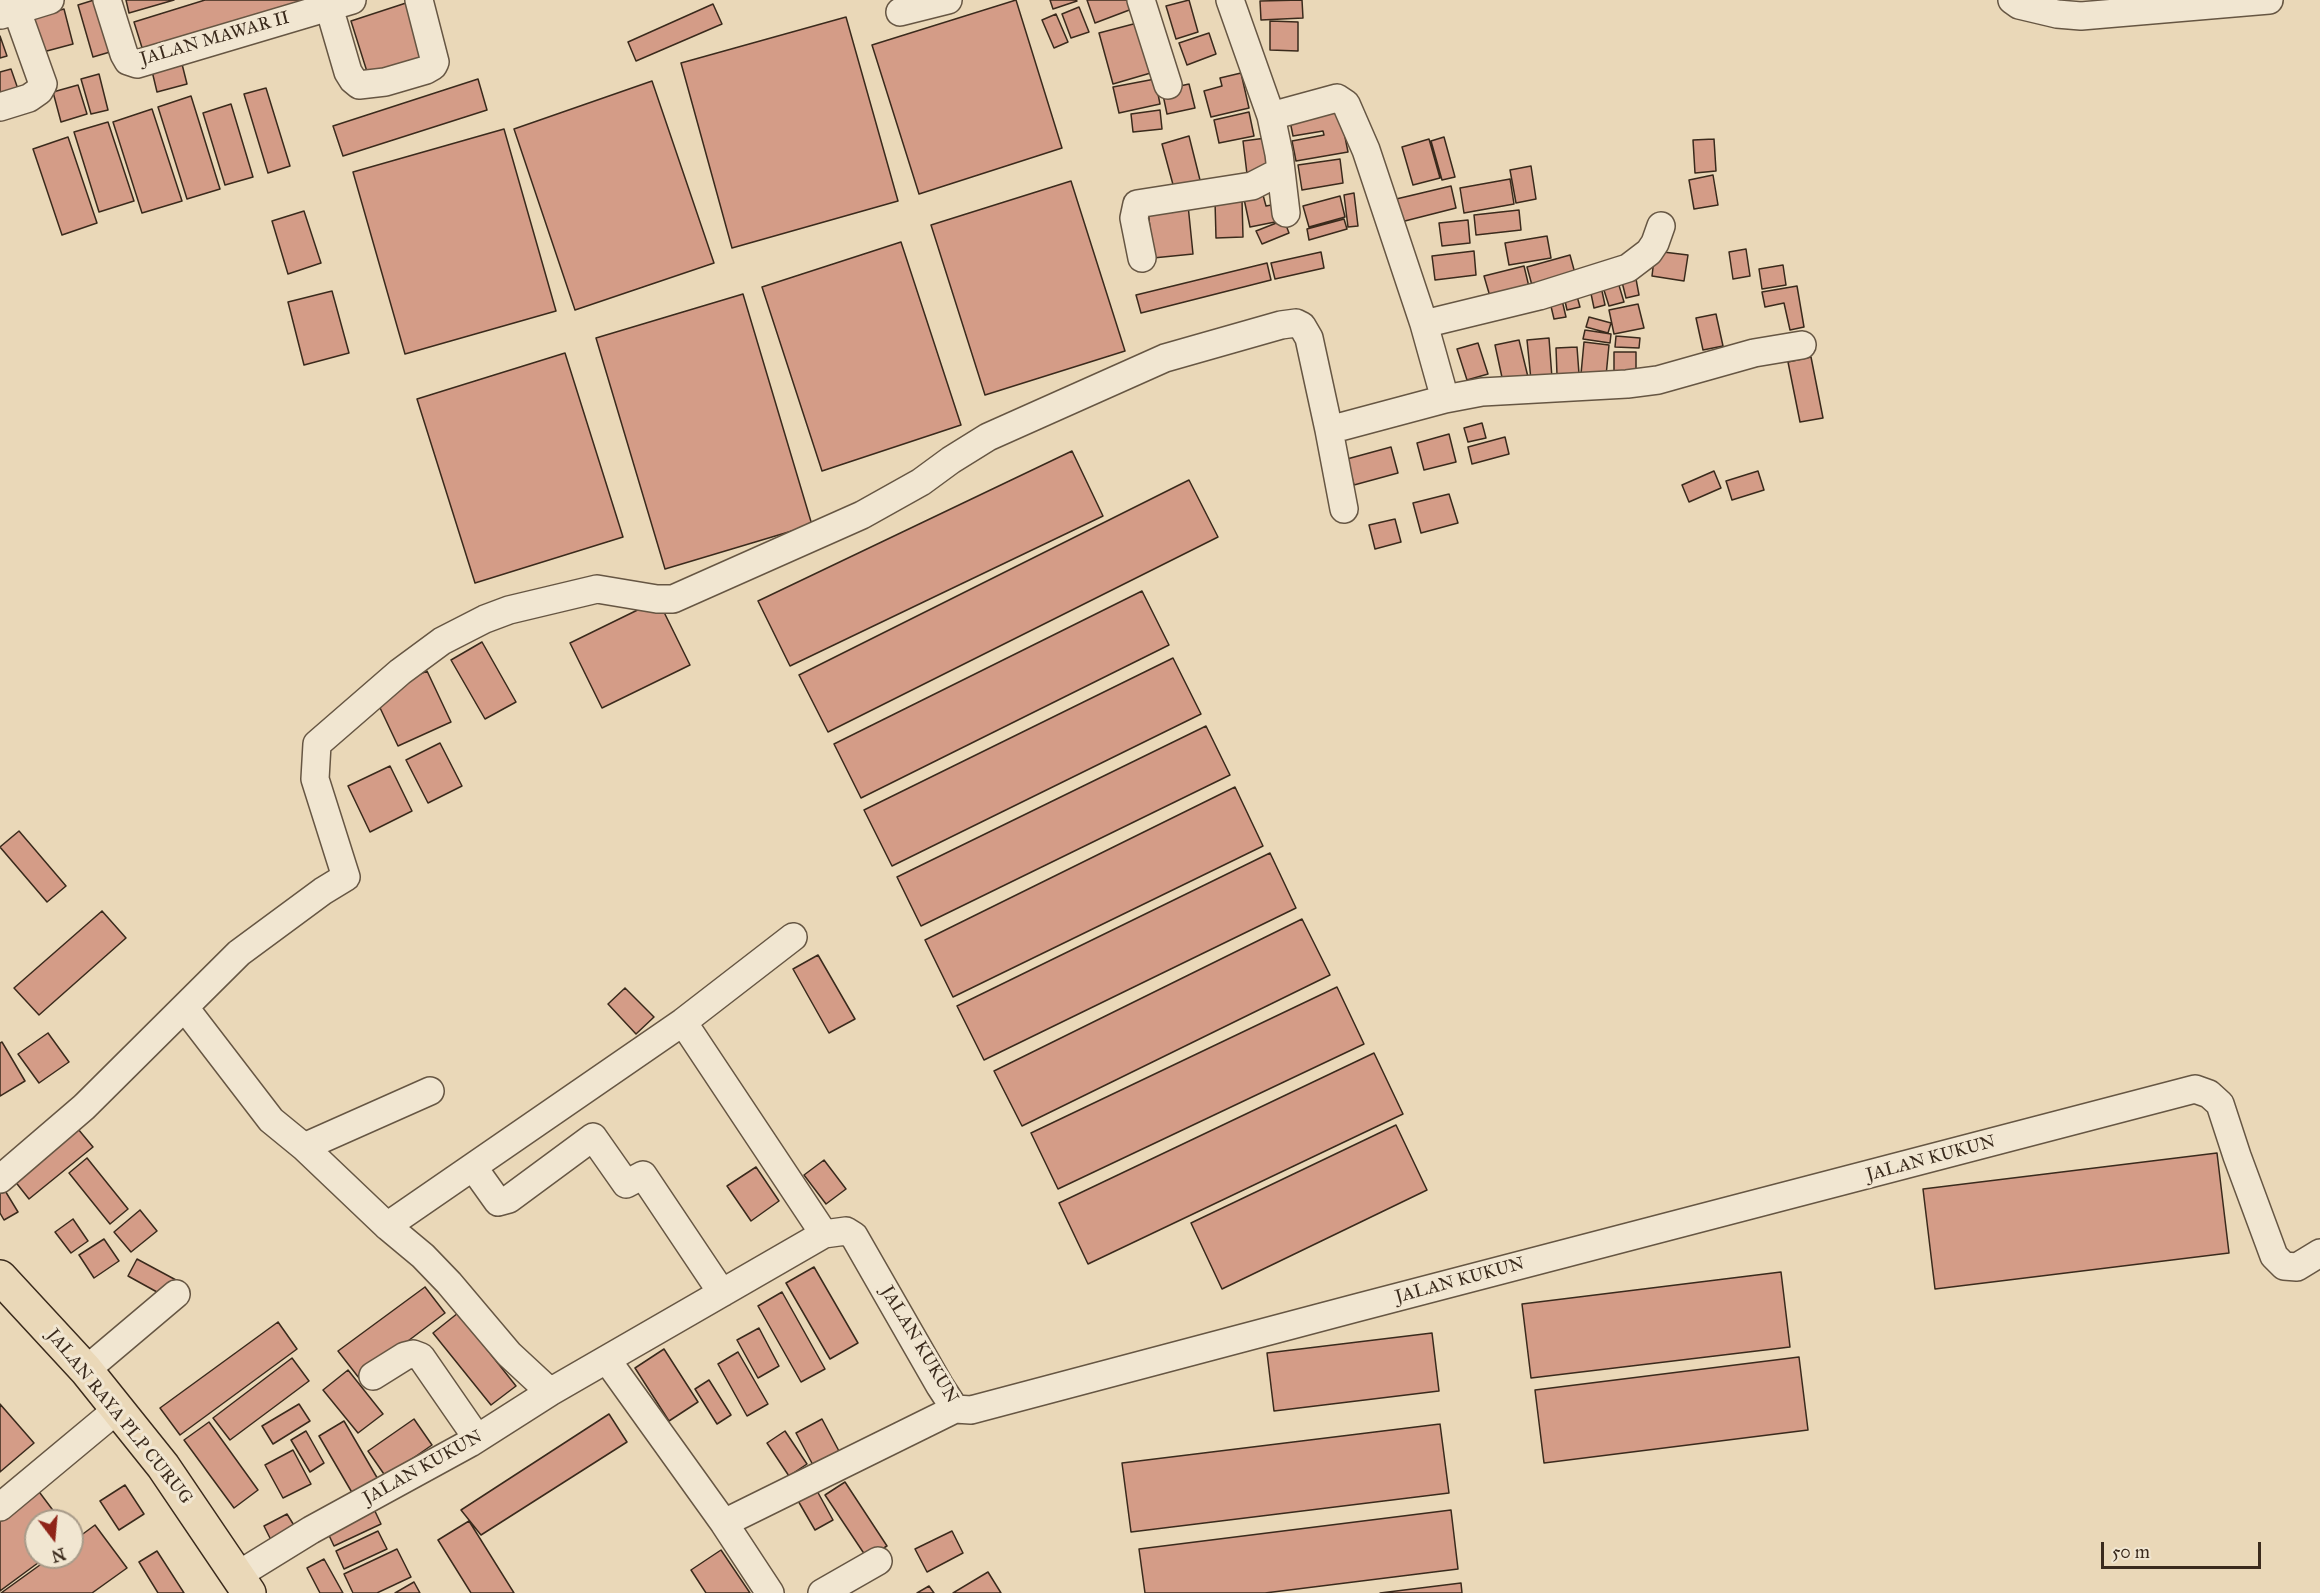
<!DOCTYPE html>
<style>
body{margin:0}
#map{position:relative;width:2320px;height:1593px;overflow:hidden;background:#ead8b8;font-family:"IM FELL Great Primer",serif}
canvas{display:block}
.north{position:absolute;left:24px;top:1509px;width:60px;height:60px;box-sizing:border-box;background:#f1e6d1;border:2px solid #a89b89;border-radius:50%;rotate:164deg;font-size:16px;font-weight:700;line-height:24px;text-align:center;color:#3a2a1c}
.north::after{content:'';display:block;margin:auto;width:21px;height:27px;background:#8f2418;clip-path:polygon(50% 0,100% 100%,50% 72%,0 100%)}
.scale{position:absolute;left:2101px;top:1542px;width:160px;height:27px;box-sizing:border-box;border:3px solid #3a2a1c;border-top:0;padding-left:8px;font-size:18px;line-height:21px;white-space:nowrap;color:#3a2a1c;-webkit-text-stroke:4px #f1e6d1;paint-order:stroke}
</style>
<div id="map">
<canvas width="2320" height="1593"></canvas>
<div class="north">N</div>
<div class="scale">50 m</div>
</div>
<script>
const c = document.querySelector('canvas').getContext('2d');
c.lineJoin = 'round';
function fill(path, color) {
  c.fillStyle = color;
  c.fill(path, 'evenodd');
}
function shape(rows) {
  const path = new Path2D();
  for (const r of rows) {
    path.moveTo(r[0], r[1]);
    for (let i = 2; i < r.length; i += 2) path.lineTo(r[i], r[i + 1]);
  }
  return path;
}
function trace(path, color, width, dash) {
  c.strokeStyle = color;
  c.lineWidth = width;
  c.lineCap = dash ? 'butt' : 'round';
  c.setLineDash(dash || []);
  c.stroke(path);
}
function drawText(font, color, halo, rows, align = 'center') {
  c.font = font + ' "IM FELL Great Primer",serif';
  c.lineWidth = 6;
  c.setLineDash([]);
  c.textBaseline = 'middle';
  c.strokeStyle = halo;
  c.fillStyle = color;
  for (const [text, x, y, turn = 0] of rows) {
    c.save();
    c.translate(x, y);
    c.rotate((+turn || 0) * Math.PI / 180);
    c.textAlign = isNaN(turn) ? turn : align;
    if (halo) c.strokeText(text, 0, 0);
    c.fillText(text, 0, 0);
    c.restore();
  }
}
const building = shape([
 [94,0,110,52,93,57,78,5,94,0],
 [126,0,174,0,129,13,126,0],
 [205,0,322,0,144,54,134,22,205,0],
 [1016,0,1062,148,919,194,872,45,1016,0],
 [1050,0,1076,0,1077,1,1053,9,1050,0],
 [1087,0,1129,0,1132,9,1095,23,1087,0],
 [1189,0,1198,32,1176,39,1166,6,1189,0],
 [1302,0,1303,18,1261,20,1260,1,1302,0],
 [406,3,425,60,369,78,351,21,406,3],
 [713,4,722,24,636,61,628,42,713,4],
 [1079,7,1089,32,1071,38,1062,14,1079,7],
 [64,9,73,44,43,52,34,17,64,9],
 [1056,14,1068,42,1054,48,1042,20,1056,14],
 [846,17,898,201,732,248,681,63,846,17],
 [1270,21,1298,22,1298,51,1270,50,1270,21],
 [1141,22,1154,72,1113,84,1099,33,1141,22],
 [1209,33,1216,54,1187,65,1179,43,1209,33],
 [0,36,7,56,0,58,0,36],
 [182,64,187,84,157,92,152,71,182,64],
 [11,69,19,92,0,98,0,72,11,69],
 [1241,73,1249,108,1211,117,1204,91,1222,86,1220,78,1241,73],
 [99,74,108,110,91,114,81,79,99,74],
 [478,79,487,110,343,156,333,126,478,79],
 [1155,79,1160,104,1119,113,1113,87,1155,79],
 [652,81,714,263,575,310,514,129,652,81],
 [1189,84,1195,108,1167,114,1162,90,1189,84],
 [78,85,87,114,61,122,53,92,78,85],
 [266,88,290,166,268,173,244,94,266,88],
 [191,96,220,189,187,199,158,107,191,96],
 [231,104,253,177,225,185,203,113,231,104],
 [1339,107,1348,152,1296,161,1292,141,1324,135,1323,131,1293,136,1289,116,1339,107],
 [152,109,182,201,142,213,113,122,152,109],
 [1160,110,1162,129,1133,132,1131,114,1160,110],
 [1249,112,1254,136,1219,143,1214,120,1249,112],
 [108,122,134,201,99,212,74,132,108,122],
 [504,129,556,311,405,354,353,172,504,129],
 [1189,136,1201,184,1175,192,1162,144,1189,136],
 [68,137,97,223,62,235,33,149,68,137],
 [1444,137,1455,177,1442,180,1431,141,1444,137],
 [1266,138,1270,171,1247,174,1243,141,1266,138],
 [1429,139,1440,178,1413,185,1402,147,1429,139],
 [1714,139,1716,171,1695,173,1693,140,1714,139],
 [1340,159,1343,183,1302,190,1298,165,1340,159],
 [1531,166,1536,199,1516,203,1510,170,1531,166],
 [1713,175,1718,205,1694,209,1689,180,1713,175],
 [1510,179,1514,204,1464,213,1460,188,1510,179],
 [1071,181,1125,351,985,395,931,225,1071,181],
 [1451,186,1456,208,1397,223,1392,200,1451,186],
 [1354,193,1358,226,1348,227,1344,195,1354,193],
 [1263,195,1266,206,1277,204,1280,221,1250,227,1244,199,1263,195],
 [1340,196,1345,217,1309,227,1303,206,1340,196],
 [1242,200,1243,237,1216,238,1215,201,1242,200],
 [1188,205,1193,254,1153,258,1148,209,1188,205],
 [1519,210,1521,230,1476,235,1474,215,1519,210],
 [304,211,321,263,288,274,272,221,304,211],
 [1344,219,1347,229,1309,240,1307,229,1344,219],
 [1284,220,1289,233,1262,244,1256,231,1284,220],
 [1468,220,1470,243,1442,246,1439,223,1468,220],
 [1547,236,1551,258,1509,265,1505,243,1547,236],
 [901,242,961,425,822,471,762,287,901,242],
 [1746,249,1750,276,1733,279,1729,252,1746,249],
 [1474,251,1476,275,1435,280,1432,256,1474,251],
 [1655,251,1688,255,1684,281,1652,276,1655,251],
 [1321,252,1324,268,1275,279,1271,263,1321,252],
 [1570,255,1576,277,1533,289,1527,267,1570,255],
 [1267,263,1271,280,1141,313,1136,295,1267,263],
 [1783,265,1786,285,1762,289,1759,269,1783,265],
 [1524,266,1530,291,1491,300,1484,276,1524,266],
 [1636,279,1639,295,1626,298,1622,282,1636,279],
 [1600,282,1605,305,1594,308,1589,284,1600,282],
 [1618,282,1624,302,1609,306,1603,287,1618,282],
 [1797,286,1804,327,1790,330,1784,303,1765,307,1762,292,1797,286],
 [1575,289,1580,307,1567,310,1563,292,1575,289],
 [332,291,349,353,304,365,288,302,332,291],
 [743,294,812,525,665,569,596,338,743,294],
 [1561,296,1566,317,1554,319,1549,298,1561,296],
 [1638,304,1644,328,1614,334,1609,310,1638,304],
 [1716,314,1723,346,1703,350,1696,318,1716,314],
 [1589,317,1611,323,1608,333,1586,327,1589,317],
 [1585,330,1611,334,1610,343,1583,339,1585,330],
 [1616,336,1640,338,1639,348,1615,347,1616,336],
 [1549,338,1552,378,1531,380,1527,340,1549,338],
 [1519,340,1528,377,1503,382,1495,345,1519,340],
 [1584,342,1609,345,1606,376,1581,374,1584,342],
 [1478,343,1488,374,1467,380,1457,349,1478,343],
 [1577,347,1579,374,1557,375,1556,348,1577,347],
 [1614,352,1636,352,1636,377,1614,377,1614,352],
 [565,353,623,537,475,583,417,399,565,353],
 [1811,357,1823,418,1800,422,1788,362,1811,357],
 [1482,423,1486,438,1468,442,1464,428,1482,423],
 [1449,434,1456,462,1424,470,1417,443,1449,434],
 [1505,437,1509,454,1472,464,1468,447,1505,437],
 [1391,447,1398,473,1354,485,1347,459,1391,447],
 [1072,451,1103,516,790,666,758,601,1072,451],
 [1714,471,1721,488,1689,502,1682,485,1714,471],
 [1758,471,1764,490,1732,500,1726,481,1758,471],
 [1189,480,1218,537,828,732,799,675,1189,480],
 [1449,494,1458,523,1421,533,1413,503,1449,494],
 [1395,519,1401,542,1375,549,1369,525,1395,519],
 [1142,591,1169,645,861,798,834,744,1142,591],
 [658,600,690,665,602,708,570,643,658,600],
 [482,642,516,702,485,719,451,660,482,642],
 [1173,658,1201,714,892,866,864,810,1173,658],
 [427,671,451,722,398,746,374,695,427,671],
 [1206,726,1230,775,921,926,897,877,1206,726],
 [440,743,462,786,428,803,406,760,440,743],
 [390,766,412,811,370,832,348,786,390,766],
 [1235,787,1263,846,953,997,925,940,1235,787],
 [19,831,66,886,47,902,0,847,19,831],
 [1270,853,1296,908,984,1060,957,1006,1270,853],
 [102,911,126,938,39,1015,14,988,102,911],
 [1302,919,1330,975,1022,1126,994,1071,1302,919],
 [818,955,855,1019,829,1033,793,969,818,955],
 [1337,987,1364,1044,1058,1189,1031,1133,1337,987],
 [625,988,654,1017,636,1034,608,1004,625,988],
 [48,1033,69,1062,39,1083,18,1054,48,1033],
 [2,1042,25,1081,0,1096,0,1043,2,1042],
 [1374,1053,1403,1114,1088,1264,1059,1203,1374,1053],
 [1396,1125,1427,1190,1222,1289,1191,1223,1396,1125],
 [78,1129,93,1147,29,1199,14,1180,78,1129],
 [2217,1153,2229,1253,1935,1289,1923,1189,2217,1153],
 [87,1158,128,1209,110,1224,69,1173,87,1158],
 [824,1160,846,1189,826,1204,804,1175,824,1160],
 [756,1167,779,1201,751,1221,727,1186,756,1167],
 [4,1189,18,1212,4,1220,0,1213,0,1192,4,1189],
 [140,1210,157,1231,131,1252,114,1232,140,1210],
 [73,1219,88,1241,71,1253,55,1232,73,1219],
 [104,1239,119,1261,94,1278,79,1255,104,1239],
 [137,1259,176,1280,166,1297,128,1276,137,1259],
 [814,1267,858,1343,830,1359,786,1283,814,1267],
 [1781,1272,1790,1347,1531,1378,1522,1304,1781,1272],
 [425,1287,445,1313,359,1378,338,1351,425,1287],
 [782,1292,825,1369,801,1382,758,1306,782,1292],
 [458,1313,516,1386,491,1405,433,1333,458,1313],
 [278,1322,297,1349,180,1435,160,1408,278,1322],
 [759,1328,779,1366,758,1378,737,1340,759,1328],
 [1432,1333,1439,1391,1274,1411,1267,1353,1432,1333],
 [664,1349,698,1402,669,1421,635,1368,664,1349],
 [738,1352,768,1404,747,1416,718,1364,738,1352],
 [1799,1357,1808,1430,1544,1463,1535,1390,1799,1357],
 [292,1358,309,1381,230,1440,213,1418,292,1358],
 [348,1370,383,1414,358,1433,323,1390,348,1370],
 [709,1380,731,1415,717,1424,695,1389,709,1380],
 [0,1404,34,1443,0,1472,0,1404],
 [299,1404,310,1421,273,1444,262,1426,299,1404],
 [609,1414,627,1442,481,1535,461,1510,609,1414],
 [414,1419,432,1445,386,1477,368,1451,414,1419],
 [822,1419,840,1453,814,1467,796,1433,822,1419],
 [344,1421,379,1481,354,1496,319,1436,344,1421],
 [209,1422,258,1490,234,1508,184,1440,209,1422],
 [1440,1424,1449,1493,1131,1532,1122,1463,1440,1424],
 [306,1431,324,1463,310,1472,291,1440,306,1431],
 [785,1431,807,1464,789,1476,767,1443,785,1431],
 [293,1450,311,1484,283,1498,265,1465,293,1450],
 [845,1482,887,1546,867,1558,825,1495,845,1482],
 [125,1485,144,1514,119,1530,100,1501,125,1485],
 [37,1489,61,1521,36,1521,36,1557,46,1557,0,1591,0,1516,37,1489],
 [816,1489,833,1520,815,1530,797,1499,816,1489],
 [373,1507,381,1524,334,1546,326,1529,373,1507],
 [1451,1510,1458,1569,1265,1593,1145,1593,1139,1549,1451,1510],
 [287,1514,295,1527,271,1540,264,1526,287,1514],
 [469,1521,514,1593,471,1593,438,1540,469,1521],
 [95,1525,127,1568,92,1593,1,1593,51,1557,72,1557,72,1542,95,1525],
 [378,1531,387,1549,344,1569,336,1551,378,1531],
 [952,1531,963,1553,927,1572,915,1549,952,1531],
 [397,1549,411,1577,377,1593,353,1593,344,1574,397,1549],
 [721,1550,750,1593,706,1593,691,1570,721,1550],
 [157,1551,184,1593,158,1593,139,1562,157,1551],
 [324,1559,343,1593,320,1593,307,1568,324,1559],
 [988,1572,1001,1593,953,1593,988,1572],
 [414,1582,420,1593,395,1593,414,1582],
 [1461,1583,1462,1593,1380,1593,1461,1583],
 [929,1586,934,1593,917,1593,929,1586]
]);
const minor = shape([
 [107,0,124,54,128,61,137,64,352,0],
 [1141,0,1168,85],
 [1230,0,1271,116,1279,154,1286,213],
 [2012,0,2019,5,2057,14,2081,16,2269,0],
 [329,7,348,72,353,80,359,85,385,82,426,70,433,66,435,62,419,0],
 [900,12,948,0],
 [1,15,50,0],
 [0,107,29,98,39,91,43,84,13,0],
 [1271,116,1337,98,1346,104,1366,150,1424,324,1445,399,1329,430,1344,509],
 [1142,258,1134,218,1137,204,1252,186,1281,171],
 [1424,324,1539,296,1628,268,1649,252,1655,243,1661,226],
 [1445,399,1482,392,1627,384,1658,380,1754,353,1802,345],
 [185,1008,271,1120,304,1147,387,1226,423,1256,449,1283,509,1354,550,1392],
 [683,1022,824,1234],
 [304,1147,430,1091],
 [473,1167,498,1202,509,1199,593,1137,626,1184,643,1175,722,1293],
 [0,1179,84,1107,239,953,323,891,346,877,315,779,317,744,400,672,442,641,485,619,509,610,597,589,657,599,673,599,862,515,921,482,951,460,988,437,1165,358,1281,325,1296,323,1302,326,1309,338,1329,430],
 [387,1226,683,1022,793,937],
 [607,1360,724,1523,770,1593],
 [86,1370,176,1294],
 [373,1376,405,1356,413,1354,421,1357,477,1438],
 [0,1507,107,1418,120,1415],
 [724,1523,955,1409],
 [238,1575,311,1530,470,1443,550,1392,824,1234,846,1231,854,1236,940,1386,955,1409,971,1410,1356,1308,2195,1089,2209,1094,2220,1104,2237,1156,2274,1256,2284,1266,2297,1267,2320,1253],
 [822,1593,878,1561]
]);
const major = shape([
 [0,1277,86,1370,163,1466,249,1593]
]);
const streetNames = [
 ["JALAN MAWAR II",215,39,-16],
 ["JALAN KUKUN",1931,1159,-15],
 ["JALAN KUKUN",1460,1281,-15],
 ["JALAN KUKUN",919,1345,59],
 ["JALAN RAYA PLP CURUG",119,1417,51],
 ["JALAN KUKUN",423,1468,-29]
];
fill(building, '#d49c87');
trace(building, '#3a2a1c', 1.5);
trace(minor, '#665643', 30);
trace(major, '#3a2a1c', 36);
trace(minor, '#f1e6d1', 27);
trace(major, '#ead8b8', 33);
drawText('18px', '#3a2a1c', '#f1e6d1', streetNames);
</script>
